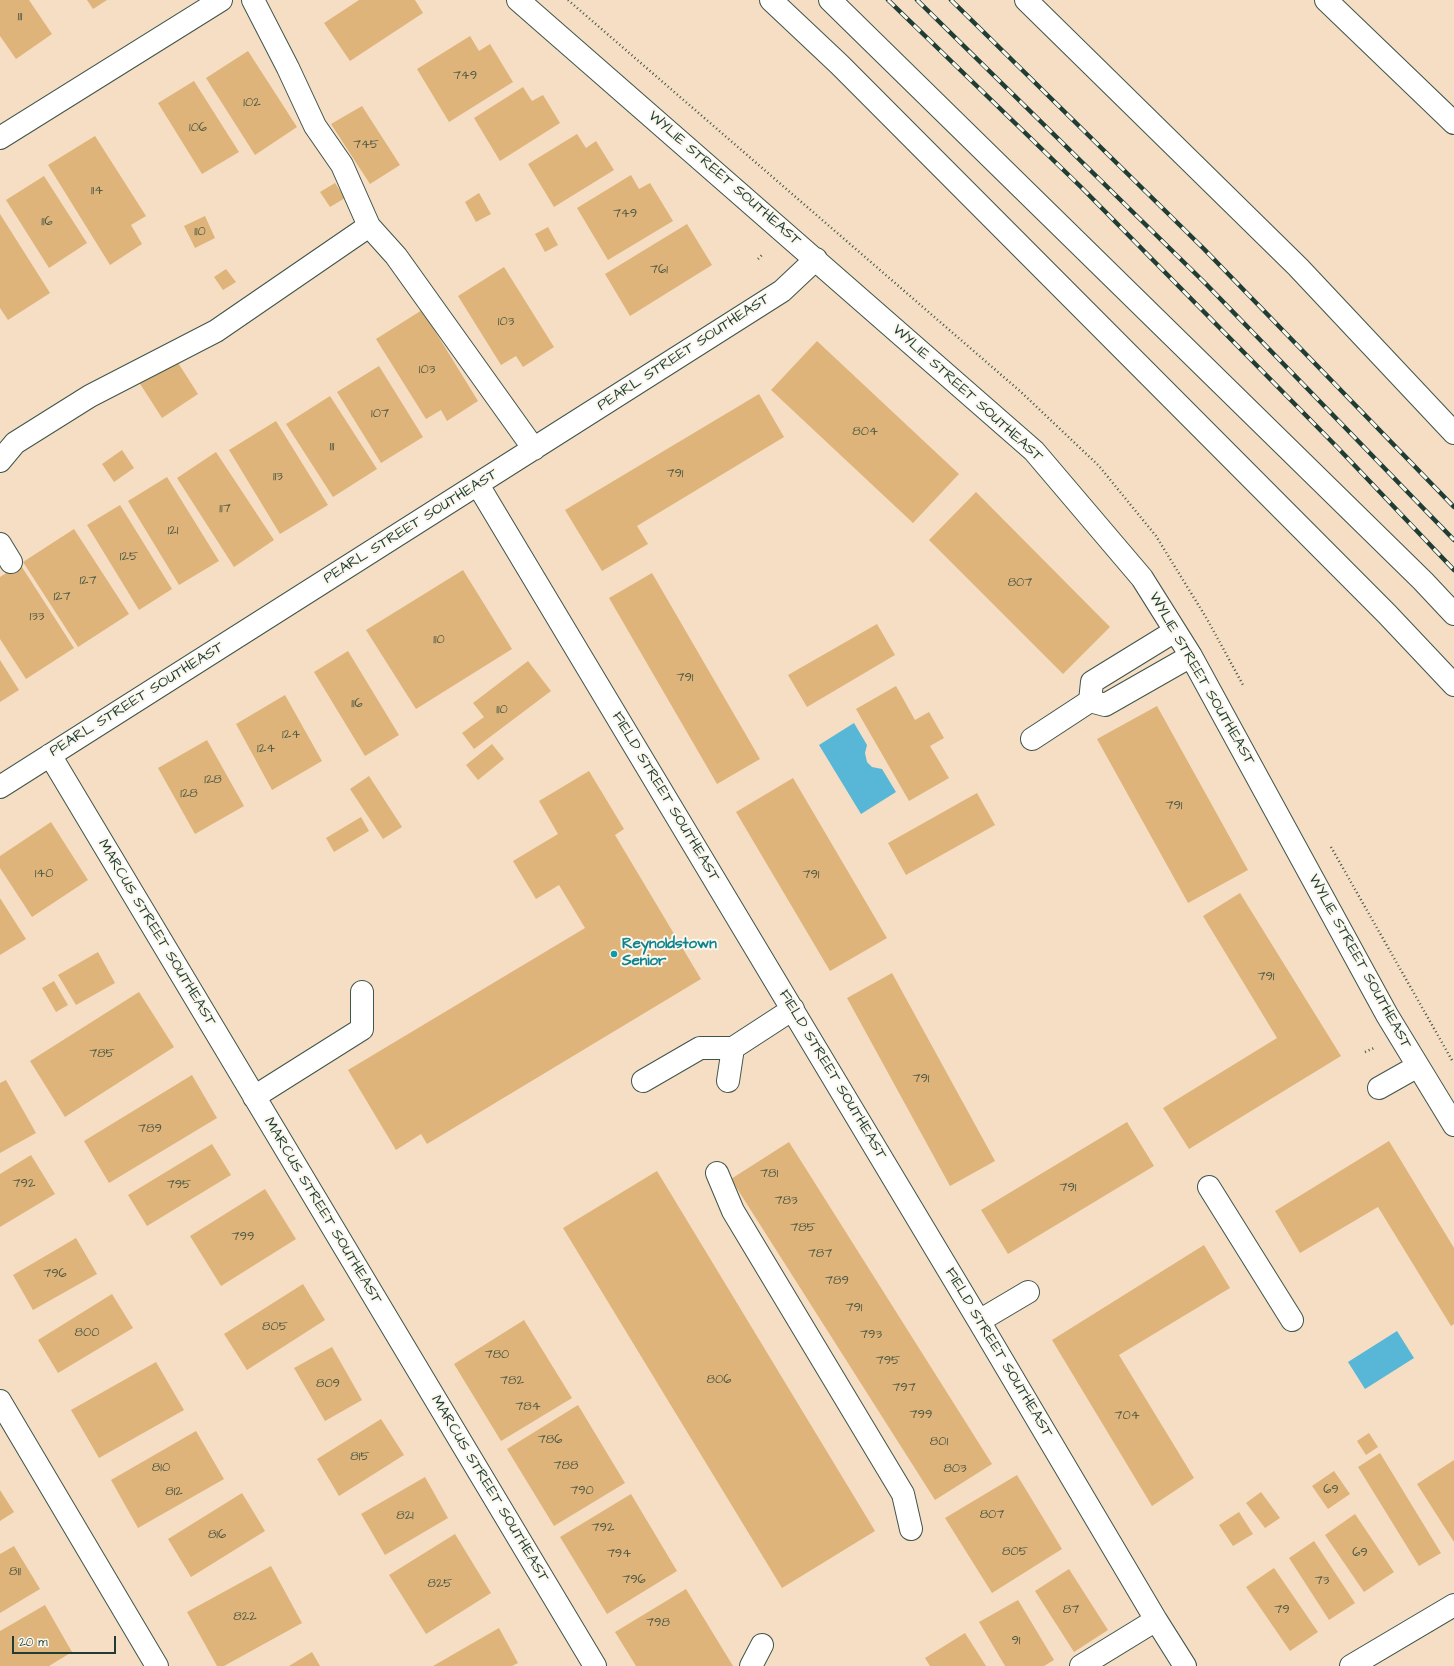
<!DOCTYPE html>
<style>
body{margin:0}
#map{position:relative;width:1454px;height:1666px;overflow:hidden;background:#f5dec3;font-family:"Architects Daughter",sans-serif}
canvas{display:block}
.scale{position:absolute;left:12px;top:1636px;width:104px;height:18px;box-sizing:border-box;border:2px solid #1f3d34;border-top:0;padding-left:5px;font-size:12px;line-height:14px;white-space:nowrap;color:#1f3d34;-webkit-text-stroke:3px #fbf7ec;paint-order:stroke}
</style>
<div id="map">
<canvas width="1454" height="1666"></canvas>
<div class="scale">20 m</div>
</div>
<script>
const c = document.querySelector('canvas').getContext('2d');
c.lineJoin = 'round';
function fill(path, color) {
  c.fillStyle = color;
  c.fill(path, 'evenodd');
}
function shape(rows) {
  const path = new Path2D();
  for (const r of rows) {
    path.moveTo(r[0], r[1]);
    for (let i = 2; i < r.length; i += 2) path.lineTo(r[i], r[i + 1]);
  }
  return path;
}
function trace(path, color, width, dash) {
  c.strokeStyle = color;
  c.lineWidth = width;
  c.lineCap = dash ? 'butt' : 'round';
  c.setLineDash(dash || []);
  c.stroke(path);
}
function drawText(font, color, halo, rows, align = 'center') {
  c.font = font + ' "Architects Daughter",sans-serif';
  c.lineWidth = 4;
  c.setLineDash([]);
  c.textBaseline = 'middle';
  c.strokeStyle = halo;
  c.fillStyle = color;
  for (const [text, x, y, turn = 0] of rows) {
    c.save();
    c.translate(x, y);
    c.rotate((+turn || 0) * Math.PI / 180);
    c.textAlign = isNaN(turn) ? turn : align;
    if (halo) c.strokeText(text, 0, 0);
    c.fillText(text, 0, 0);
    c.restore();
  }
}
const water = shape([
 [854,723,867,745,865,753,867,762,872,767,882,769,896,792,861,814,819,745],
 [1397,1331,1414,1358,1365,1389,1348,1362]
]);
const building = shape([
 [0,0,29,0,52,34,16,59,0,36],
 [87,0,107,0,93,9],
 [359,0,415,0,423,13,350,61,324,23],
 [470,36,479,51,490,44,513,82,449,122,417,69],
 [248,51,297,127,255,155,206,78],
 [194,81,239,152,202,174,158,103],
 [523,87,532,101,543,95,560,123,500,161,474,118],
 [362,106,400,165,370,184,331,124],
 [577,134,586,148,596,141,614,170,554,207,528,164],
 [95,136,146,216,131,225,142,244,110,265,48,165],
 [631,175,639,189,650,183,673,221,608,260,577,208],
 [44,176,87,243,49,268,6,200],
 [335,183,345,198,330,207,320,192],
 [479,193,491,214,476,222,465,202],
 [0,214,50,293,8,320,0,308],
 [205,216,215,238,195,248,184,226],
 [687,224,712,265,630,316,605,274],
 [548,227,558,245,545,252,535,234],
 [504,267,554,347,523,367,516,356,501,365,458,296],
 [226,269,236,282,223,290,214,277],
 [422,310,478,401,447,421,441,410,426,419,376,339],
 [817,341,959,474,913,523,771,390],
 [173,355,198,394,162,418,137,379],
 [379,366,423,437,381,463,337,392],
 [759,394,784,437,637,526,648,544,602,571,565,510],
 [330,396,377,469,333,497,286,424],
 [276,421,328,505,280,534,229,450],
 [122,450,134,468,114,482,102,464],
 [216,452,274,540,234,567,177,478],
 [167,477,219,561,179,585,128,501],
 [976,492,1110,627,1063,674,929,540],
 [120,505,172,589,139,610,87,525],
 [74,529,129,614,78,647,23,562],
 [20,564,74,648,26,679,0,639,0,577],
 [463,570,512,649,416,709,366,630],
 [652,573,760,759,717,784,609,598],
 [877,624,895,655,807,707,788,675],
 [348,651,399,735,365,756,314,672],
 [0,660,19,690,0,702],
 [528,661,551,691,474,749,462,733,484,717,473,703],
 [896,686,915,720,929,712,944,738,930,746,949,778,909,801,856,709],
 [285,695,322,761,272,790,236,724],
 [1157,706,1248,870,1188,903,1097,739],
 [207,740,244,806,195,834,158,768],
 [492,744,504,759,478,780,466,765],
 [589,771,624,829,615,835,701,979,427,1144,421,1134,396,1150,348,1070,585,928,559,885,536,899,513,861,558,834,539,801],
 [369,776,402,827,383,839,350,789],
 [793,778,887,938,830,971,736,812],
 [977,793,995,825,906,875,888,843],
 [361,817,369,831,334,852,326,838],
 [51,822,88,880,32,917,0,868,0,856],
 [1240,893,1341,1056,1189,1149,1163,1108,1277,1038,1203,916],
 [0,898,26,939,0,955],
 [98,952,115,983,76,1005,58,975],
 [892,973,995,1161,950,1186,847,998],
 [54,981,68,1005,56,1012,42,988],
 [139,992,174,1047,65,1117,30,1061],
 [192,1075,217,1118,109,1183,84,1141],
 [6,1080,36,1133,0,1153,0,1083],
 [1127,1122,1154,1166,1008,1254,981,1210],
 [1389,1141,1454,1248,1454,1324,1451,1326,1378,1207,1300,1253,1275,1211],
 [789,1142,992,1464,935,1500,731,1179],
 [212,1144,231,1175,147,1226,128,1195],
 [31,1155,55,1194,0,1227,0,1174],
 [657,1171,875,1531,782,1588,563,1228],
 [265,1189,296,1239,221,1286,190,1236],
 [76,1238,97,1274,33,1310,13,1275],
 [1204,1245,1230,1288,1119,1355,1194,1478,1152,1506,1052,1340],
 [303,1284,325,1320,247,1370,224,1334],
 [112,1294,133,1328,58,1373,38,1340],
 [524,1320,572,1398,501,1441,454,1364],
 [332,1347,362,1400,325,1421,294,1368],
 [156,1362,184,1410,99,1458,71,1410],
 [578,1405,625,1483,554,1526,507,1449],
 [381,1419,404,1455,339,1496,317,1459],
 [196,1431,224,1479,138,1528,111,1480],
 [1369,1433,1378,1447,1366,1455,1357,1441],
 [1380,1453,1441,1553,1419,1566,1358,1467],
 [1454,1460,1454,1542,1417,1484],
 [1334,1471,1350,1494,1328,1509,1312,1486],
 [1017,1475,1062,1549,992,1593,945,1518],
 [425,1477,448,1518,385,1555,361,1514],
 [0,1490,14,1512,0,1521],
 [1261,1492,1280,1518,1265,1528,1246,1503],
 [242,1493,265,1531,191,1577,168,1539],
 [631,1494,677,1571,607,1614,560,1537],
 [1239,1512,1253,1534,1233,1546,1219,1525],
 [1355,1514,1394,1572,1364,1592,1325,1535],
 [455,1534,491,1593,426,1634,389,1575],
 [1314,1541,1355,1603,1329,1620,1289,1558],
 [14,1546,40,1589,0,1613,0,1554],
 [271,1566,302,1623,224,1666,217,1666,187,1612],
 [1274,1568,1318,1632,1290,1651,1246,1587],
 [1069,1569,1108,1630,1074,1652,1035,1591],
 [686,1589,733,1666,636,1666,615,1632],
 [1018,1600,1054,1660,1044,1666,1005,1666,979,1622],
 [45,1605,72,1652,49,1666,0,1666,0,1631],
 [499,1628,518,1663,512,1666,433,1666],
 [965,1633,986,1666,930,1666,925,1658],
 [312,1652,320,1666,289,1666]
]);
const path = shape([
 [568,0,1021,392,1099,466,1156,536,1207,619,1243,685],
 [758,259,763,254],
 [1331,847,1453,1062],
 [1365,1052,1374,1048]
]);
const minor = shape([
 [253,0,288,68,315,126,342,165,369,226,396,256,534,449],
 [518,0,1034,451,1142,578,1191,656,1387,1015,1454,1125],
 [771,0,840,65,1387,614,1454,685],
 [830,0,1423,581,1454,614],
 [1026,0,1298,267,1454,433],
 [1326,0,1454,123],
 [0,138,221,0],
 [0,461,15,443,90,396,216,331,369,226],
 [478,485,979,1321,1156,1620,1185,1666],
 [0,544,11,562],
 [1090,701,1092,682,1175,631],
 [1032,739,1090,701,1105,705,1191,656],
 [50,755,595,1666],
 [0,787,782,291,816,259],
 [643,1081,700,1048,733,1048,793,1009],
 [728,1081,733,1048],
 [1379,1088,1418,1066],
 [254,1097,362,1029,362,992],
 [717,1173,733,1211,903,1494,911,1529],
 [1209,1187,1292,1320],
 [979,1321,1028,1292],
 [0,1401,157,1666],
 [751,1666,762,1645],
 [1081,1666,1156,1620],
 [1351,1666,1454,1605]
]);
const rail = shape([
 [888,0,1082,188,1337,447,1454,570],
 [917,0,1205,283,1454,540],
 [951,0,1204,249,1454,507]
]);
const markers = [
 [614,954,4,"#0f9aa8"]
];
const numberNames = [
 ["111",20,17],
 ["749",465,76],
 ["102",252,103],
 ["106",198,128],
 ["745",366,145],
 ["114",97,191],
 ["749",625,214],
 ["116",47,222],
 ["110",200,232],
 ["761",659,270],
 ["103",506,322],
 ["103",427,370],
 ["107",380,414],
 ["804",865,432],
 ["111",332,447],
 ["791",675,474],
 ["113",278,477],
 ["117",225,509],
 ["121",173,531],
 ["125",129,557],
 ["127",88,581],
 ["807",1020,583],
 ["127",62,597],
 ["133",37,617],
 ["110",439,640],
 ["791",685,678],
 ["116",357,704],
 ["110",502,710],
 ["124",291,735],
 ["124",266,749],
 ["128",213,780],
 ["128",189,794],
 ["791",1174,806],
 ["140",44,874],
 ["791",811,875],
 ["791",1266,977],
 ["785",102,1054],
 ["791",921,1079],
 ["789",150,1129],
 ["781",769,1174],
 ["792",24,1184],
 ["795",179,1185],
 ["791",1068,1188],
 ["783",786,1201],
 ["785",803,1228],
 ["799",243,1237],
 ["787",820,1254],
 ["796",55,1274],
 ["789",837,1281],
 ["791",854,1308],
 ["805",275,1327],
 ["800",87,1333],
 ["793",871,1335],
 ["780",497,1355],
 ["795",888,1361],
 ["806",719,1380],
 ["782",512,1381],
 ["809",328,1384],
 ["797",904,1388],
 ["784",528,1407],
 ["799",921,1415],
 ["704",1127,1416],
 ["786",550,1440],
 ["801",939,1442],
 ["815",360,1457],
 ["788",566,1466],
 ["810",161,1468],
 ["803",955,1469],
 ["69",1331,1490],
 ["790",582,1491],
 ["812",174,1492],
 ["807",992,1515],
 ["821",405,1516],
 ["792",603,1528],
 ["816",217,1535],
 ["805",1015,1552],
 ["69",1360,1553],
 ["794",619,1554],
 ["811",15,1572],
 ["796",634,1580],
 ["73",1322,1581],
 ["825",440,1584],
 ["87",1071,1610],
 ["79",1282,1610],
 ["822",245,1617],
 ["798",658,1623],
 ["91",1016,1641]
];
const streetNames = [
 ["WYLIE STREET SOUTHEAST",724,179,41],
 ["PEARL STREET SOUTHEAST",684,353,-33],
 ["WYLIE STREET SOUTHEAST",967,394,42],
 ["PEARL STREET SOUTHEAST",411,527,-32],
 ["WYLIE STREET SOUTHEAST",1201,679,60],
 ["PEARL STREET SOUTHEAST",137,700,-32],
 ["FIELD STREET SOUTHEAST",665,797,59],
 ["MARCUS STREET SOUTHEAST",156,933,59],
 ["WYLIE STREET SOUTHEAST",1359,962,61],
 ["FIELD STREET SOUTHEAST",832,1075,59],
 ["MARCUS STREET SOUTHEAST",322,1211,59],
 ["FIELD STREET SOUTHEAST",998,1353,59],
 ["MARCUS STREET SOUTHEAST",489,1489,59]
];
const cultureNames = [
 ["Reynoldstown",622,945],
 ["Senior",622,962]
];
fill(water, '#58b7d6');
fill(building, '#dfb47a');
trace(minor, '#3f5549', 24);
trace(path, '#3f5549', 2.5, [1, 3]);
trace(minor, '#fff', 22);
trace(rail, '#1f3d34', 4.5);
trace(rail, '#fbf7ec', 3, [9]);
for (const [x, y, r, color] of markers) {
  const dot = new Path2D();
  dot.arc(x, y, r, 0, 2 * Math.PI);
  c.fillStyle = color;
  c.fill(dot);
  trace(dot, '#fbf7ec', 1.5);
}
drawText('13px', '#4f5b46', null, numberNames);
drawText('15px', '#1f3d34', '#fbf7ec', streetNames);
drawText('bold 15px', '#0d838f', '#fbf7ec', cultureNames, 'left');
</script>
